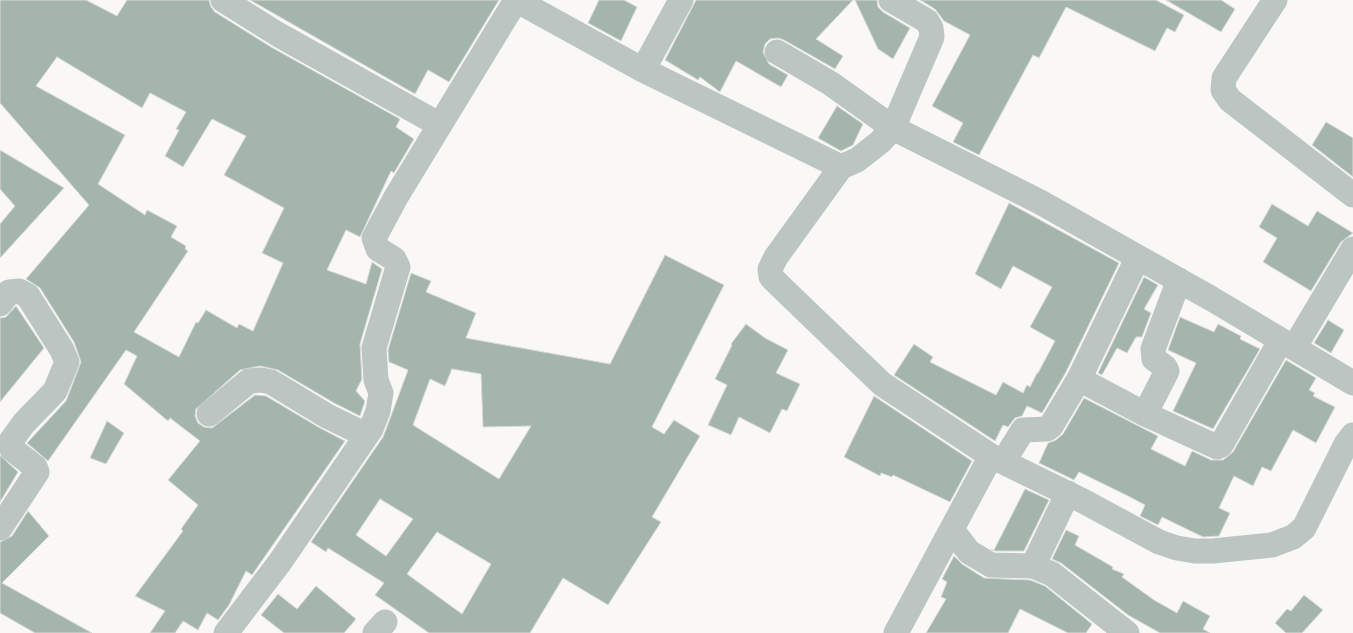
<!DOCTYPE html>
<style>
body{margin:0}
canvas{display:block;background:#f9f8f7}
</style>
<canvas width="1353" height="633"></canvas>
<script>
const c = document.querySelector('canvas').getContext('2d');
c.lineJoin = 'round';
function fill(path, color) {
  c.fillStyle = color;
  c.fill(path, 'evenodd');
}
function shape(rows) {
  const path = new Path2D();
  for (const r of rows) {
    path.moveTo(r[0], r[1]);
    for (let i = 2; i < r.length; i += 2) path.lineTo(r[i], r[i + 1]);
  }
  return path;
}
function trace(path, color, width, dash) {
  c.strokeStyle = color;
  c.lineWidth = width;
  c.lineCap = dash ? 'butt' : 'round';
  c.setLineDash(dash || []);
  c.stroke(path);
}
const building = shape([
 [0,0,86,0,117,16,127,0,209,0,211,7,215,12,271,47,400,119,396,127,414,139,394,173,391,171,360,237,346,230,327,270,366,284,372,262,382,269,360,344,362,379,356,391,365,401,360,416,334,403,278,370,260,366,240,370,196,409,195,416,198,423,204,427,212,428,255,395,266,396,320,428,345,441,252,575,246,571,229,605,218,620,207,613,198,630,183,621,175,633,150,633,165,611,135,596,183,531,181,529,198,505,168,480,200,441,170,418,168,421,124,384,137,356,126,350,48,461,27,443,66,401,81,362,74,342,40,288,26,279,89,205,0,103,0,0],
 [57,57,142,108,150,93,186,112,176,129,179,130,165,156,183,167,212,119,246,136,224,175,284,208,262,253,283,263,253,331,239,324,237,328,206,310,198,323,196,322,179,357,134,332,188,251,185,249,186,246,171,237,177,226,147,210,145,215,98,184,125,135,36,86,57,57],
 [250,0,499,0,449,82,428,70,415,94,250,0],
 [599,0,624,0,637,7,621,41,588,23,599,0],
 [696,0,853,0,816,39,843,56,835,69,784,40,778,38,770,39,765,44,763,52,769,64,788,75,781,87,736,61,720,92,700,77,698,80,665,60,696,0],
 [855,0,877,0,878,7,883,12,910,28,893,59,878,49,855,0],
 [920,0,1156,0,1184,15,1175,32,1167,28,1155,51,1066,7,1039,58,1033,55,979,155,953,142,963,123,932,106,970,35,944,21,935,9,920,0],
 [1166,0,1221,0,1235,9,1221,32,1166,0],
 [837,106,863,124,853,145,841,151,818,138,837,106],
 [1326,122,1353,138,1353,177,1312,145,1326,122],
 [0,150,64,188,0,258,0,224,15,206,0,189,0,150],
 [1009,203,1119,263,1066,372,1042,413,1027,406,1022,416,1015,418,1008,427,1003,425,995,441,894,375,914,344,933,357,930,362,996,395,1003,382,1023,393,1027,385,1030,387,1037,373,1038,373,1055,341,1030,327,1052,287,1013,266,1001,289,975,274,1009,203],
 [1272,204,1308,226,1317,211,1353,233,1341,242,1311,291,1263,262,1277,238,1259,227,1272,204],
 [665,255,724,285,652,427,664,434,674,420,700,436,652,517,661,522,608,605,563,578,530,633,429,633,375,595,384,583,328,548,326,552,311,542,383,437,391,416,408,370,389,362,388,350,411,273,431,281,426,292,476,313,466,338,610,364,665,255],
 [452,369,481,374,483,427,531,426,499,479,413,425,430,379,445,386,452,369],
 [380,499,413,519,386,556,356,535,380,499],
 [437,532,491,564,462,614,407,574,437,532],
 [1144,277,1158,285,1144,309,1151,313,1142,337,1136,337,1127,353,1117,348,1102,375,1098,373,1144,277],
 [16,306,44,348,0,402,0,318,6,317,16,306],
 [1180,317,1214,332,1218,324,1241,336,1240,339,1260,349,1213,429,1173,411,1196,363,1168,350,1180,317],
 [1328,320,1344,330,1331,353,1314,343,1328,320],
 [746,324,765,338,788,350,776,373,800,384,787,411,782,409,770,433,739,417,731,435,708,425,727,385,715,379,732,345,731,344,746,324],
 [1286,360,1316,378,1309,390,1315,393,1313,396,1335,407,1316,443,1293,430,1271,471,1262,467,1253,486,1234,476,1219,508,1230,513,1219,536,1203,537,1162,517,1158,525,1140,516,1145,505,1128,496,1079,472,1074,480,1039,463,1048,443,1056,440,1063,434,1084,398,1158,436,1151,449,1185,466,1192,451,1211,460,1223,460,1233,452,1286,360],
 [874,396,972,461,950,502,893,475,892,477,881,473,880,476,844,457,874,396],
 [107,421,124,433,106,464,90,458,107,421],
 [0,455,18,472,0,502,0,455],
 [1025,489,1049,500,1024,551,995,551,991,549,994,550,1025,489],
 [28,511,49,536,2,583,92,633,35,633,0,613,0,542,12,536,28,511],
 [1066,530,1079,536,1075,545,1113,567,1112,569,1124,574,1122,577,1154,600,1177,613,1183,601,1210,616,1203,629,1210,633,1160,633,1128,615,1061,563,1052,559,1066,530],
 [954,556,962,564,984,578,1030,580,1045,586,1092,624,1086,633,1068,633,1020,609,1008,633,926,633,946,599,941,597,947,582,942,579,954,556],
 [316,586,356,619,344,633,284,633,261,615,278,594,297,609,316,586],
 [1304,595,1323,610,1302,633,1286,633,1275,623,1287,609,1291,611,1304,595]
]);
const street = shape([
 [223,0,279,35,440,125],
 [516,0,643,70,841,167],
 [891,0,927,21,931,28,932,37,893,128,880,142,857,160,841,167,776,257,770,269,771,277,780,286,882,384,991,456,1083,501,1159,542,1177,548,1195,551,1213,551,1272,545,1293,537,1304,528,1346,444,1353,435],
 [1275,0,1224,78,1223,90,1230,100,1353,195],
 [777,52,830,83,893,128,1040,202,1212,299,1353,383],
 [643,70,681,0],
 [0,304,9,292,19,291,28,296,62,350,67,362,55,391,24,423,11,441,12,449,35,467,37,472,0,528],
 [1294,348,1353,249],
 [1079,379,1145,414,1217,447,1221,445,1281,340],
 [209,414,249,381,261,380,271,382,327,416,366,435],
 [1145,414,1167,371,1165,367,1154,359,1153,349,1179,280],
 [1003,462,1023,430,1047,429,1051,426,1079,379,1138,257],
 [953,531,969,552,991,565,1033,566,1052,574,1127,633],
 [1033,566,1068,493],
 [226,633,280,562,371,429,378,411,381,393,376,380,374,348,398,267,394,259,378,249,374,238,396,197,516,0],
 [375,633,385,622],
 [896,633,991,456]
]);
fill(building, '#a4b5ae');
trace(building, '#dbdad9', 1);
trace(street, '#bbc5c1', 25);
</script>
